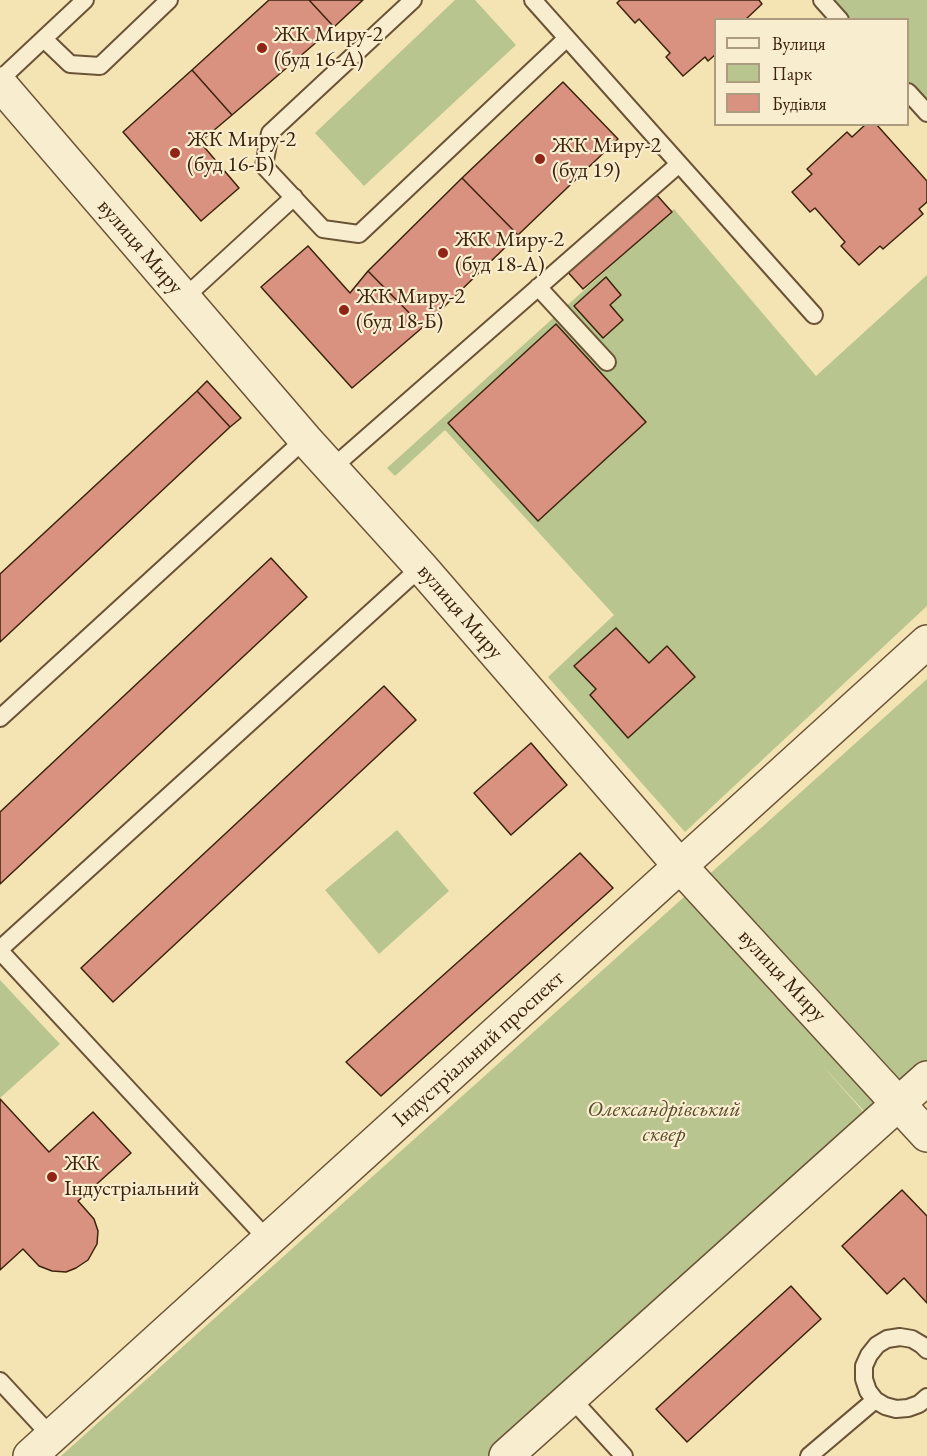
<!DOCTYPE html>
<meta charset="utf-8">
<style>
body{margin:0}
#map{position:relative;width:927px;height:1456px;overflow:hidden;background:#f4e4b4;font-family:"EB Garamond",serif}
canvas{display:block}
.legend{position:absolute;left:714px;top:18px;width:195px;height:108px;box-sizing:border-box;background:#f8edce;border:2px solid #ad9c80;margin:0;padding:8px 10px;list-style:none;font-size:18px;color:#3c230c}
.legend li{display:flex;align-items:center;gap:12px;height:30px}
.legend b{width:30px;border:2px solid #ad9c80}
</style>
<div id="map">
<canvas width="927" height="1456"></canvas>
<ul class="legend">
<li><b style="height:8px;background:#f8edce"></b>Вулиця</li>
<li><b style="height:16px;background:#b9c58f"></b>Парк</li>
<li><b style="height:16px;background:#d99180"></b>Будівля</li>
</ul>
</div>
<script>
const c = document.querySelector('canvas').getContext('2d');
c.lineJoin = 'round';
function fill(path, color) {
  c.fillStyle = color;
  c.fill(path, 'evenodd');
}
function shape(rows) {
  const path = new Path2D();
  for (const r of rows) {
    path.moveTo(r[0], r[1]);
    for (let i = 2; i < r.length; i += 2) path.lineTo(r[i], r[i + 1]);
  }
  return path;
}
function trace(path, color, width, dash) {
  c.strokeStyle = color;
  c.lineWidth = width;
  c.lineCap = dash ? 'butt' : 'round';
  c.setLineDash(dash || []);
  c.stroke(path);
}
function drawText(font, color, halo, rows, align = 'center') {
  c.font = font + ' "EB Garamond",serif';
  c.lineWidth = 4.5;
  c.setLineDash([]);
  c.textBaseline = 'middle';
  c.strokeStyle = halo;
  c.fillStyle = color;
  for (const [text, x, y, turn = 0] of rows) {
    c.save();
    c.translate(x, y);
    c.rotate((+turn || 0) * Math.PI / 180);
    c.textAlign = isNaN(turn) ? turn : align;
    if (halo) c.strokeText(text, 0, 0);
    c.fillText(text, 0, 0);
    c.restore();
  }
}
const green = shape([
 [455,0,475,0,516,45,364,186,315,133],
 [822,0,927,0,927,113,908,92,908,20,840,19],
 [674,209,816,376,927,275,927,606,685,832,548,677,614,615,445,430,395,476,387,468],
 [556,324,538,520,448,423],
 [616,628,649,663,668,646,695,677,628,737,590,695,596,689,574,666],
 [927,679,927,1094,884,1133,821,1064,883,1134,518,1456,61,1456],
 [397,830,449,891,379,954,325,890],
 [0,980,60,1044,0,1098]
]);
const building = shape([
 [269,0,309,0,334,27,232,115,192,70,269,0],
 [309,0,363,0,334,27,309,0],
 [620,0,759,0,762,4,745,20,716,20,716,54,708,61,705,57,683,76,666,57,670,53,639,19,635,23,617,3,620,0],
 [192,70,232,115,200,142,239,188,201,221,123,132,192,70],
 [563,82,618,139,518,235,462,178,563,82],
 [866,124,876,124,927,181,927,202,919,209,923,214,883,249,880,246,859,265,841,246,845,242,815,208,810,212,792,192,812,174,807,169,847,132,852,137,866,124],
 [462,178,518,235,423,327,368,271,462,178],
 [655,193,672,212,583,289,566,270,655,193],
 [308,246,350,293,368,271,423,327,352,388,261,287,308,246],
 [606,277,621,295,610,305,623,320,603,338,574,306,606,277],
 [556,324,646,422,538,521,448,423,556,324],
 [207,381,241,418,230,427,197,391,207,381],
 [197,391,230,427,0,642,0,574,197,391],
 [271,558,307,597,0,884,0,812,271,558],
 [616,628,649,663,667,646,695,677,628,738,590,695,596,689,574,666,616,628],
 [384,686,416,720,113,1002,81,968,384,686],
 [531,743,567,785,511,835,474,793,531,743],
 [580,853,613,888,381,1096,346,1062,580,853],
 [0,1099,49,1152,93,1112,131,1153,78,1201,94,1219,98,1231,97,1244,88,1260,76,1268,66,1272,52,1271,39,1266,23,1249,0,1270,0,1099],
 [902,1190,927,1216,927,1303,904,1278,887,1294,842,1246,902,1190],
 [791,1286,821,1319,687,1442,656,1409,791,1286]
]);
const service = shape([
 [413,0,270,133,264,166,323,229,359,234,567,38],
 [533,0,814,315],
 [822,0,840,20],
 [44,39,70,64,100,66,169,0],
 [5,75,85,0],
 [908,92,927,113],
 [538,287,607,362],
 [184,298,294,197],
 [332,468,679,164],
 [0,718,305,439],
 [0,949,421,567],
 [0,951,268,1240],
 [927,1350,922,1345,912,1339,900,1337,887,1339,877,1345,869,1355,864,1366,864,1379,868,1391,875,1400,885,1406,896,1409,908,1408,919,1404,927,1397],
 [0,1381,52,1437],
 [571,1398,624,1456],
 [809,1456,875,1400]
]);
const tertiary = shape([
 [0,84,305,439,421,567,680,866,927,1135],
 [30,1456,927,642],
 [506,1456,927,1078]
]);
const markers = [
 [262,48,6,"#8f2418"],
 [175,153,6,"#8f2418"],
 [540,159,6,"#8f2418"],
 [443,253,6,"#8f2418"],
 [344,310,6,"#8f2418"],
 [52,1177,6,"#8f2418"]
];
const poiNames = [
 ["ЖК Миру-2",274,35],
 ["(буд 16-А)",274,60],
 ["ЖК Миру-2",187,140],
 ["(буд 16-Б)",187,165],
 ["ЖК Миру-2",552,146],
 ["(буд 19)",552,171],
 ["ЖК Миру-2",455,240],
 ["(буд 18-А)",455,265],
 ["ЖК Миру-2",356,297],
 ["(буд 18-Б)",356,322],
 ["ЖК",64,1164],
 ["Індустріальний",64,1189]
];
const streetNames = [
 ["вулиця Миру",140,247,49],
 ["вулиця Миру",460,612,49],
 ["вулиця Миру",782,976,47],
 ["Індустріальний проспект",479,1049,-42]
];
const parkNames = [
 ["Олександрівський",664,1110],
 ["сквер",664,1135]
];
fill(green, '#b9c58f');
fill(building, '#d99180');
trace(building, '#3c230c', 1.5);
trace(service, '#6a5336', 20);
trace(tertiary, '#6a5336', 36);
trace(service, '#f8edce', 16);
trace(tertiary, '#f8edce', 33);
for (const [x, y, r, color] of markers) {
  const dot = new Path2D();
  dot.arc(x, y, r, 0, 2 * Math.PI);
  c.fillStyle = color;
  c.fill(dot);
  trace(dot, '#f8edce', 2);
}
drawText('22px', '#3c230c', '#f8edce', poiNames, 'left');
drawText('22px', '#3c230c', '#f8edce', streetNames);
drawText('italic 22px', '#5b4c2d', '#f8edce', parkNames);
</script>
